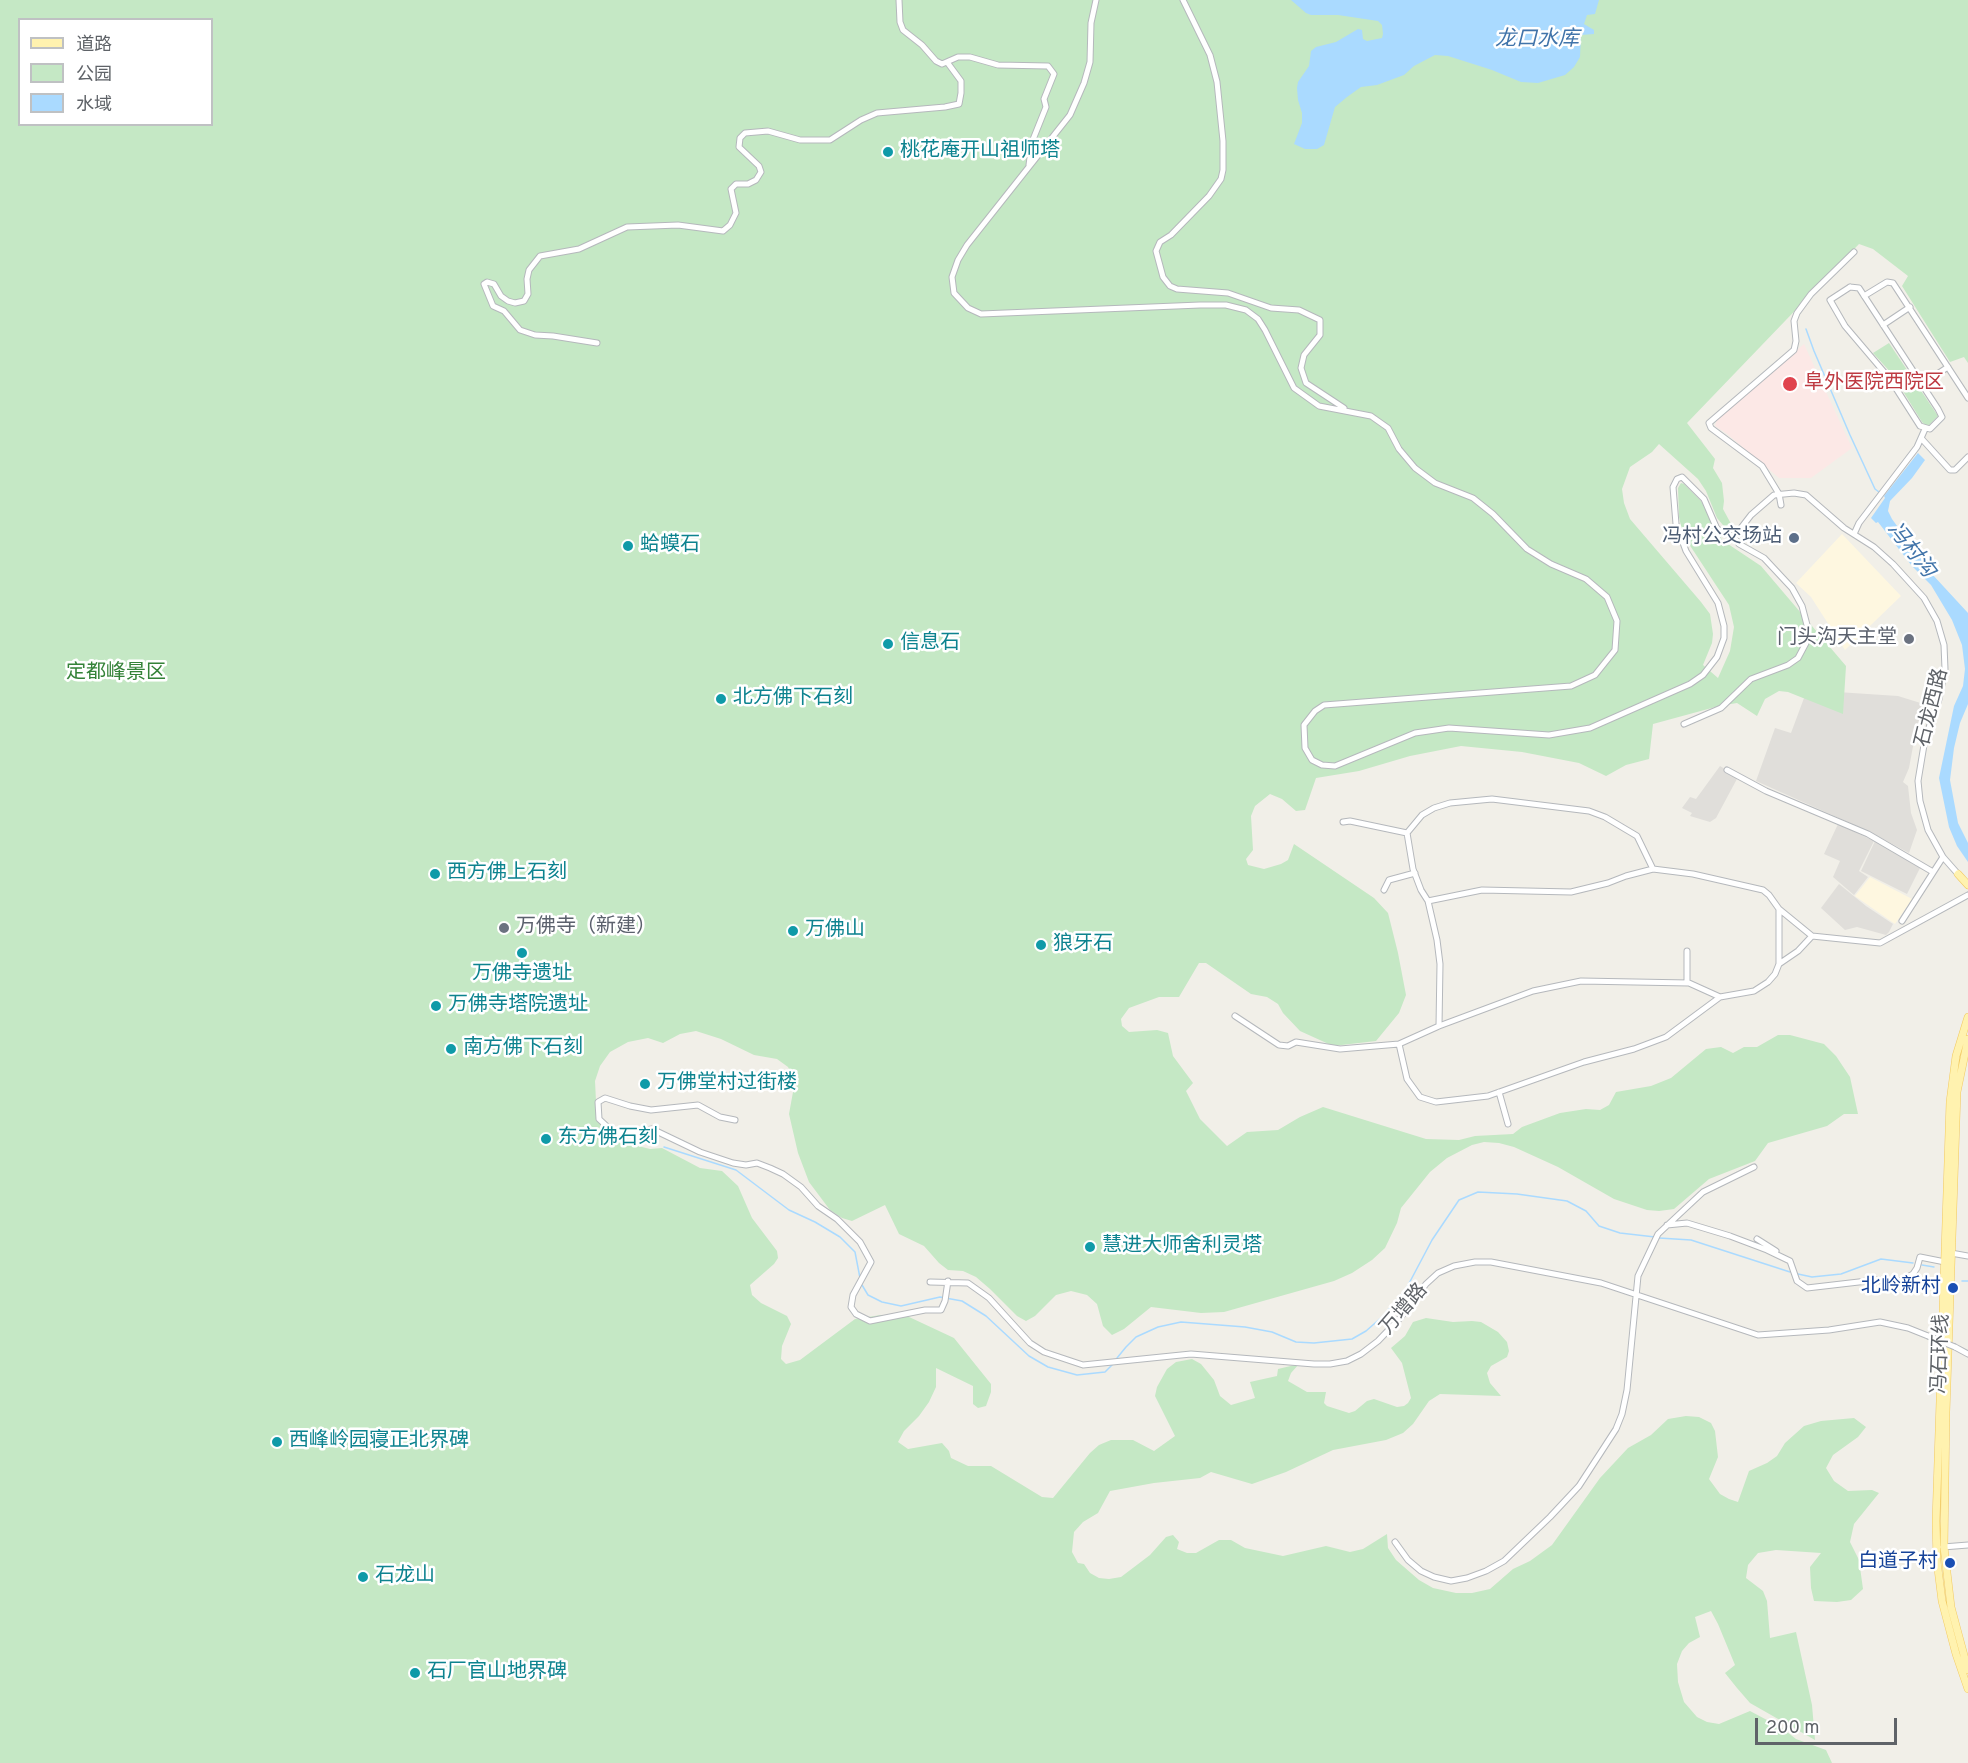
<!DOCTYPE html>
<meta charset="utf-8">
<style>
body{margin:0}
#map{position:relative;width:1968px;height:1763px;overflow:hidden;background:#f1efe8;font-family:Overpass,"Noto Sans SC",sans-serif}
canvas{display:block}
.legend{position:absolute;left:18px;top:18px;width:195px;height:108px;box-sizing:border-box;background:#fff;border:2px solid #bfc1c3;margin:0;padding:8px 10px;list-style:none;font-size:18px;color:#5f6368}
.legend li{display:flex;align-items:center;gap:12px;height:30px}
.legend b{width:30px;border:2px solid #bfc1c3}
.scale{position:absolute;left:1755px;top:1718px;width:142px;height:27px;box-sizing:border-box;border:3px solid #5f6368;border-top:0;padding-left:8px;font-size:18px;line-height:21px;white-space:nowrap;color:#5f6368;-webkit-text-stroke:4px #fff;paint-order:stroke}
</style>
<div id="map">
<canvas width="1968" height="1763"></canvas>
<ul class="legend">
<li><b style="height:8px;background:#fff2af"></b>道路</li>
<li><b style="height:16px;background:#c5e8c5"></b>公园</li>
<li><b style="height:16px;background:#aadaff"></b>水域</li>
</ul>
<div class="scale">200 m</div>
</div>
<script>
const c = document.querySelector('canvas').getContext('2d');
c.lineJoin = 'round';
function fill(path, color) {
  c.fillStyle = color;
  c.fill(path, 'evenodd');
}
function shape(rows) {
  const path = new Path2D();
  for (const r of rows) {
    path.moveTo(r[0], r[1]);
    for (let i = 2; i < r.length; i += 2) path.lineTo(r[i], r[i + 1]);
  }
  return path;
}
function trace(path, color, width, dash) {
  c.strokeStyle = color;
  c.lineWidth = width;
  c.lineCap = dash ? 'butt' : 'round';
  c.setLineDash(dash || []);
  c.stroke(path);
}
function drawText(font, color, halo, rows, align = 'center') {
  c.font = font + ' Overpass,"Noto Sans SC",sans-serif';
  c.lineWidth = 5;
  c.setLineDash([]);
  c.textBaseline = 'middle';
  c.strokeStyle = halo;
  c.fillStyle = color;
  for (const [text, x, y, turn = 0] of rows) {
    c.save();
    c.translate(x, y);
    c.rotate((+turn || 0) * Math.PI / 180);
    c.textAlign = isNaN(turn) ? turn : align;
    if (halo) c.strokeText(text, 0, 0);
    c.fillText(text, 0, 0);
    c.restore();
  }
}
const commercial = shape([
 [1842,534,1901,596,1845,650,1811,597,1796,583],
 [1870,877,1912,899,1895,924,1855,896]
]);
const industrial = shape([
 [1807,690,1898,696,1927,705,1914,741,1909,768,1903,782,1908,786,1911,813,1917,830,1909,853,1870,832,1756,781,1775,728,1791,733],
 [1720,766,1738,777,1716,818,1710,822,1690,816,1692,813,1682,808,1690,797,1696,799],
 [1838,824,1874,841,1859,871,1868,877,1854,895,1833,877,1840,861,1824,854],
 [1875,841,1921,866,1907,894,1861,871],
 [1839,884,1866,906,1893,924,1889,932,1886,935,1857,927,1845,930,1821,908]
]);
const medical = shape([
 [1804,344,1852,448,1811,478,1779,478,1726,433,1715,426,1717,419]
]);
const green = shape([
 [0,0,1968,0,1968,363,1964,357,1950,362,1902,286,1908,276,1873,249,1859,244,1687,423,1715,459,1713,468,1722,483,1724,501,1723,509,1736,533,1728,531,1717,518,1706,491,1698,479,1659,444,1652,452,1630,467,1622,489,1624,503,1630,519,1701,602,1710,614,1713,634,1712,643,1703,665,1718,678,1730,651,1734,627,1729,605,1689,544,1682,530,1679,517,1678,488,1681,483,1684,484,1701,501,1722,540,1761,566,1846,666,1843,714,1788,692,1779,691,1765,699,1757,716,1737,703,1719,706,1653,724,1649,759,1626,765,1606,776,1579,763,1522,752,1461,746,1410,756,1359,771,1316,778,1305,810,1296,811,1282,799,1270,794,1255,806,1251,816,1253,850,1246,859,1248,865,1264,869,1281,864,1288,860,1294,844,1374,898,1388,913,1398,953,1406,995,1399,1013,1376,1041,1333,1046,1300,1031,1283,1013,1278,1004,1267,997,1251,994,1206,963,1199,963,1179,997,1159,997,1129,1008,1121,1019,1122,1026,1129,1032,1157,1030,1168,1033,1173,1056,1193,1083,1186,1091,1200,1119,1227,1146,1247,1132,1278,1130,1300,1117,1323,1107,1426,1139,1459,1140,1475,1136,1513,1134,1522,1127,1560,1113,1586,1109,1600,1110,1609,1105,1616,1092,1651,1086,1671,1078,1706,1049,1721,1047,1733,1053,1744,1047,1757,1047,1778,1035,1790,1035,1824,1044,1836,1056,1850,1077,1858,1114,1844,1114,1827,1126,1768,1143,1755,1161,1709,1179,1674,1209,1659,1211,1647,1210,1614,1199,1558,1167,1514,1147,1499,1143,1484,1142,1472,1145,1447,1158,1430,1172,1401,1208,1397,1223,1385,1248,1372,1260,1352,1273,1334,1281,1224,1312,1201,1313,1151,1307,1124,1329,1112,1335,1103,1326,1097,1304,1087,1295,1071,1291,1056,1295,1035,1316,1026,1321,1017,1316,990,1289,976,1277,963,1271,948,1270,939,1263,924,1246,899,1234,885,1205,852,1221,842,1218,830,1210,809,1182,798,1153,789,1114,795,1081,788,1067,777,1059,754,1055,721,1039,696,1031,680,1034,663,1043,648,1038,628,1042,610,1052,600,1066,595,1081,596,1101,600,1121,612,1133,638,1146,650,1149,662,1148,700,1168,722,1171,738,1186,752,1218,777,1251,778,1258,774,1264,750,1285,752,1295,761,1303,787,1316,791,1324,782,1346,781,1359,786,1364,800,1360,855,1319,881,1315,907,1316,954,1338,991,1384,991,1392,986,1406,978,1408,973,1404,973,1386,936,1368,936,1387,929,1402,919,1416,904,1431,898,1442,908,1449,942,1443,949,1451,951,1458,968,1466,991,1466,1042,1497,1053,1498,1090,1453,1099,1445,1111,1440,1133,1440,1154,1451,1175,1436,1155,1396,1157,1387,1167,1369,1176,1362,1192,1359,1201,1364,1214,1380,1220,1396,1231,1405,1255,1398,1250,1382,1277,1376,1278,1369,1299,1364,1291,1373,1288,1381,1307,1392,1326,1392,1324,1403,1327,1406,1349,1413,1355,1411,1367,1401,1374,1399,1397,1407,1404,1406,1408,1403,1411,1398,1402,1363,1391,1348,1405,1336,1413,1322,1426,1318,1453,1322,1472,1321,1481,1322,1498,1332,1507,1342,1509,1351,1507,1357,1491,1366,1487,1373,1490,1383,1501,1396,1440,1394,1429,1401,1413,1424,1403,1433,1386,1440,1333,1450,1286,1472,1252,1484,1211,1472,1200,1478,1154,1483,1110,1491,1098,1513,1083,1522,1074,1532,1072,1552,1078,1563,1084,1564,1090,1573,1099,1578,1109,1579,1121,1577,1150,1555,1166,1537,1173,1535,1179,1542,1177,1549,1187,1553,1196,1553,1219,1540,1231,1540,1245,1548,1283,1556,1326,1546,1350,1552,1363,1549,1387,1534,1388,1548,1396,1560,1419,1580,1433,1588,1456,1593,1472,1593,1490,1589,1513,1569,1530,1561,1552,1545,1600,1478,1628,1448,1651,1435,1668,1419,1686,1416,1699,1417,1711,1423,1715,1431,1718,1457,1709,1479,1720,1494,1729,1499,1738,1502,1749,1471,1767,1463,1777,1456,1785,1443,1804,1426,1821,1421,1854,1418,1866,1427,1858,1437,1833,1455,1826,1468,1834,1481,1848,1491,1872,1490,1879,1493,1854,1524,1850,1542,1859,1560,1863,1589,1851,1600,1837,1602,1814,1601,1811,1588,1810,1567,1821,1553,1776,1550,1758,1553,1748,1565,1746,1578,1763,1591,1767,1601,1770,1638,1796,1632,1812,1705,1815,1740,1750,1703,1737,1688,1725,1673,1735,1665,1718,1624,1711,1611,1695,1617,1700,1637,1689,1643,1682,1651,1677,1664,1678,1682,1684,1702,1697,1717,1707,1722,1719,1724,1750,1711,1782,1728,1796,1739,1826,1750,1832,1763,0,1763],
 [20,20,212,20,212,124,20,124],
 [1889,343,1938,416,1927,427,1922,422,1893,375,1873,353]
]);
const water = shape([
 [1291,0,1599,0,1595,14,1587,15,1584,24,1594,30,1594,34,1581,35,1580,57,1574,67,1565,75,1538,83,1521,82,1492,70,1448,56,1435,55,1414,66,1404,75,1377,85,1361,87,1347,97,1335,107,1324,145,1317,149,1305,149,1294,144,1302,123,1302,113,1298,100,1297,88,1298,82,1309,66,1311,51,1316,47,1336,42,1358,29,1362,30,1363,39,1367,41,1382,38,1383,34,1382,25,1378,21,1338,15,1311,15,1306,13],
 [1918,453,1925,460,1912,478,1890,501,1888,511,1892,519,1932,574,1968,613,1968,704,1960,723,1954,748,1950,780,1958,823,1968,843,1968,862,1957,846,1949,827,1939,778,1954,706,1963,686,1965,669,1962,645,1952,620,1931,585,1912,566,1878,522,1876,523,1871,518,1885,498,1884,496]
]);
const stream = shape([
 [1806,329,1814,351,1850,435,1875,489,1879,492],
 [664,1147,736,1170,789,1210,815,1222,840,1237,855,1252,860,1278],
 [1659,1238,1691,1240,1790,1272],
 [1922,1265,1934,1267],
 [1798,1274,1812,1277,1841,1274,1881,1259,1913,1263],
 [1962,1281,1968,1281],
 [862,1285,868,1295,882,1302,901,1306,940,1297,962,1301,986,1316,1029,1356,1048,1367,1077,1375,1105,1372,1112,1365],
 [1117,1358,1126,1347,1136,1337,1158,1327,1181,1322,1245,1327,1272,1332,1296,1342,1314,1343,1352,1339,1366,1331,1382,1317,1405,1291,1432,1240,1459,1200,1478,1192,1517,1194,1567,1201,1586,1211,1599,1226,1620,1233,1655,1237]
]);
const minor = shape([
 [899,0,900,22,903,30,922,45,936,61,942,64,958,57,970,57,998,65,1048,66,1054,74,1044,99,1046,107,1032,142,1029,165],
 [1096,0,1091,23,1090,62,1084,83,1070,115,967,245,958,260,952,277,954,293,968,308,981,314,1200,305,1226,305,1246,310,1258,319,1265,330,1294,388,1319,406,1371,416,1388,428,1399,449,1415,468,1435,483,1473,498,1493,514,1527,549,1551,564,1586,579,1607,597,1617,621,1615,650,1595,675,1571,686,1324,705,1315,711,1304,725,1305,748,1312,760,1322,765,1335,766,1415,733,1449,728,1549,735,1590,728,1690,684,1703,675,1717,657,1724,638,1724,626,1718,603,1686,551,1676,524,1673,487,1677,479,1682,477,1704,499,1717,529,1734,537,1751,515,1774,495,1794,493,1806,495,1844,528,1874,547,1893,564,1924,598,1937,621,1944,645,1945,669,1939,699,1925,739,1918,781,1920,801,1928,830,1943,857,1958,874],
 [1183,0,1210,55,1217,82,1223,141,1223,170,1221,179,1209,196,1171,235,1160,242,1156,251,1163,277,1170,286,1177,289,1228,293,1271,308,1299,310,1320,320,1320,335,1304,355,1301,368,1306,383,1344,408],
 [1850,287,1859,288,1938,409,1942,417,1930,429,1920,426,1890,379,1845,326,1830,300,1850,287],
 [1864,296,1887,282,1893,283,1968,398],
 [1883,325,1910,307],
 [597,343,553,336,535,335,520,330,504,311,493,306,484,284,487,282,494,284,501,296,508,301,515,303,524,301,528,294,527,279,529,270,540,256,579,249,627,227,678,225,723,231,730,225,736,213,731,189,736,184,748,184,756,180,761,172,759,166,739,147,740,138,745,133,768,131,800,140,830,140,861,120,877,113,945,107,959,104,961,93,961,81,947,62],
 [1922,384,1948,367],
 [1921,438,1950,470,1955,470,1968,457],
 [1781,505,1779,494,1762,466,1711,428,1709,423,1794,350,1796,341,1794,321,1797,313,1811,294,1854,252],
 [1854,534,1859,523,1917,447,1925,429],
 [1684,724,1721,708,1751,679,1788,665,1798,658,1806,643,1807,625,1802,606,1792,588,1764,558,1739,544,1734,537],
 [1727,770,1766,791,1868,834,1933,872],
 [1343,822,1350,821,1407,833],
 [1384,890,1389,880,1415,873],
 [1428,901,1482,890,1571,892,1608,883,1626,876,1653,869,1693,874,1763,890,1769,895,1779,909,1812,936,1798,951,1779,964],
 [1902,921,1943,857],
 [1812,936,1880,943,1968,895],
 [1687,951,1687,983],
 [1235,1016,1279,1045,1288,1046,1296,1042,1340,1049,1399,1044,1439,1026,1533,991,1581,981,1689,983,1720,997],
 [1439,1026,1440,964,1437,940,1428,901,1421,890,1413,869,1407,833,1422,815,1434,808,1450,803,1492,799,1589,811,1605,817,1637,836,1653,869],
 [1399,1044,1407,1079,1420,1097,1436,1102,1488,1096,1584,1062,1634,1049,1666,1037,1720,997,1754,991,1768,982,1775,974,1779,964,1779,909],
 [1499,1092,1508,1124],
 [735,1120,720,1117,698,1105,651,1110,630,1106,605,1098,598,1102,599,1119,613,1132,625,1134,652,1129,700,1152,733,1163,746,1165,757,1163,770,1168,783,1174,801,1187,818,1206,837,1219,860,1242,871,1262,853,1295,851,1307,856,1314,870,1321,925,1310,941,1310,945,1301,948,1281],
 [1667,1225,1687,1223,1730,1236,1767,1250,1790,1261,1797,1281,1807,1288,1876,1280,1898,1282,1913,1274,1917,1268,1920,1257,1945,1262],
 [1757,1239,1776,1251],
 [1951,1253,1968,1256],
 [930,1282,968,1283,989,1298,1030,1343,1044,1352,1083,1365,1191,1354,1314,1364,1330,1364,1347,1361,1361,1354,1378,1341,1401,1317,1426,1284,1438,1273,1454,1266,1475,1262,1491,1262,1601,1283,1758,1335,1829,1330,1880,1322,1908,1328,1928,1336],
 [1955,1347,1968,1354],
 [1395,1542,1408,1560,1421,1571,1434,1577,1451,1581,1467,1578,1486,1571,1504,1561,1550,1517,1579,1486,1616,1429,1622,1414,1627,1390,1638,1276,1658,1234,1703,1192,1754,1167],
 [1943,1547,1968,1545]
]);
const major = shape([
 [1958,874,1968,885],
 [1968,1017,1956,1056,1950,1102,1936,1521,1937,1561,1942,1601,1956,1654,1968,1689],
 [1968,1039,1957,1092,1946,1412,1944,1547,1951,1607,1968,1670]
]);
const minorBridge = shape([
 [1928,1336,1955,1347]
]);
const markers = [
 [888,152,6,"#0f9aa8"],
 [1790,384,8,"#e0444e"],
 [1794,538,6,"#5c6f8a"],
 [628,546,6,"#0f9aa8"],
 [1909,639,6,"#6b7280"],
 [888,644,6,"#0f9aa8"],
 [721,699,6,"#0f9aa8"],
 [435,874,6,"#0f9aa8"],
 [504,928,6,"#6b7280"],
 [793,931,6,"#0f9aa8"],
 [1041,945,6,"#0f9aa8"],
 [522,953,6,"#0f9aa8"],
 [436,1006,6,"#0f9aa8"],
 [451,1049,6,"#0f9aa8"],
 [645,1084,6,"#0f9aa8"],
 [546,1139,6,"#0f9aa8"],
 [1090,1247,6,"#0f9aa8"],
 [1953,1288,6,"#1a4fb4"],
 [277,1442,6,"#0f9aa8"],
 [1950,1563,6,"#1a4fb4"],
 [363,1577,6,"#0f9aa8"],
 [415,1673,6,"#0f9aa8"]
];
const cultureNames = [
 ["桃花庵开山祖师塔",900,152],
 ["蛤蟆石",640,546],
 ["信息石",900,644],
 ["北方佛下石刻",733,699],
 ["西方佛上石刻",447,874],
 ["万佛山",805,931],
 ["狼牙石",1053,945],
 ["万佛寺遗址",522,975,"center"],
 ["万佛寺塔院遗址",448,1006],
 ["南方佛下石刻",463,1049],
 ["万佛堂村过街楼",657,1084],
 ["东方佛石刻",558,1139],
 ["慧进大师舍利灵塔",1102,1247],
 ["西峰岭园寝正北界碑",289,1442],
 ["石龙山",375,1577],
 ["石厂官山地界碑",427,1673]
];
const healthNames = [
 ["阜外医院西院区",1804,384]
];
const serviceNames = [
 ["冯村公交场站",1782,538]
];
const worshipNames = [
 ["门头沟天主堂",1897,639],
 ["万佛寺（新建）",516,928,"left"]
];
const parkNames = [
 ["定都峰景区",116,674]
];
const streetNames = [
 ["石龙西路",1933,708,-76],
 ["万增路",1405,1310,-49],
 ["冯石环线",1942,1354,-88]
];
const transitNames = [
 ["北岭新村",1941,1288],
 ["白道子村",1938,1563]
];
const waterNames = [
 ["龙口水库",1537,41],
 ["冯村沟",1910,551,52]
];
fill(commercial, '#fef7e0');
fill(industrial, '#e0deda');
fill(medical, '#fce8e6');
fill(green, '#c5e8c5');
fill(water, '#aadaff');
trace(stream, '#aadaff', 1.5);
trace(minor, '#b5b8bc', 7);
trace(major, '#f2c960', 8);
trace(minor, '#fff', 5);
trace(major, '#fff2af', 7);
trace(minorBridge, '#b5b8bc', 7, []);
trace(minorBridge, '#fff', 5);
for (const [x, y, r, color] of markers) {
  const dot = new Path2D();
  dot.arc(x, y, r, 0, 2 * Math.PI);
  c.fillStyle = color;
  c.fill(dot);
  trace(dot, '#fff', 2);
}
drawText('20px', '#0d838f', '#fff', cultureNames, 'left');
drawText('20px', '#be3a42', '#fff', healthNames, 'left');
drawText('20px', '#4e5e75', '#fff', serviceNames, 'right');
drawText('20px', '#5b616d', '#fff', worshipNames, 'right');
drawText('20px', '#348238', '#fff', parkNames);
drawText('20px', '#5f6368', '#fff', streetNames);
drawText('20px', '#164399', '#fff', transitNames, 'right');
drawText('italic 21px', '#4174aa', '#fff', waterNames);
</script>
